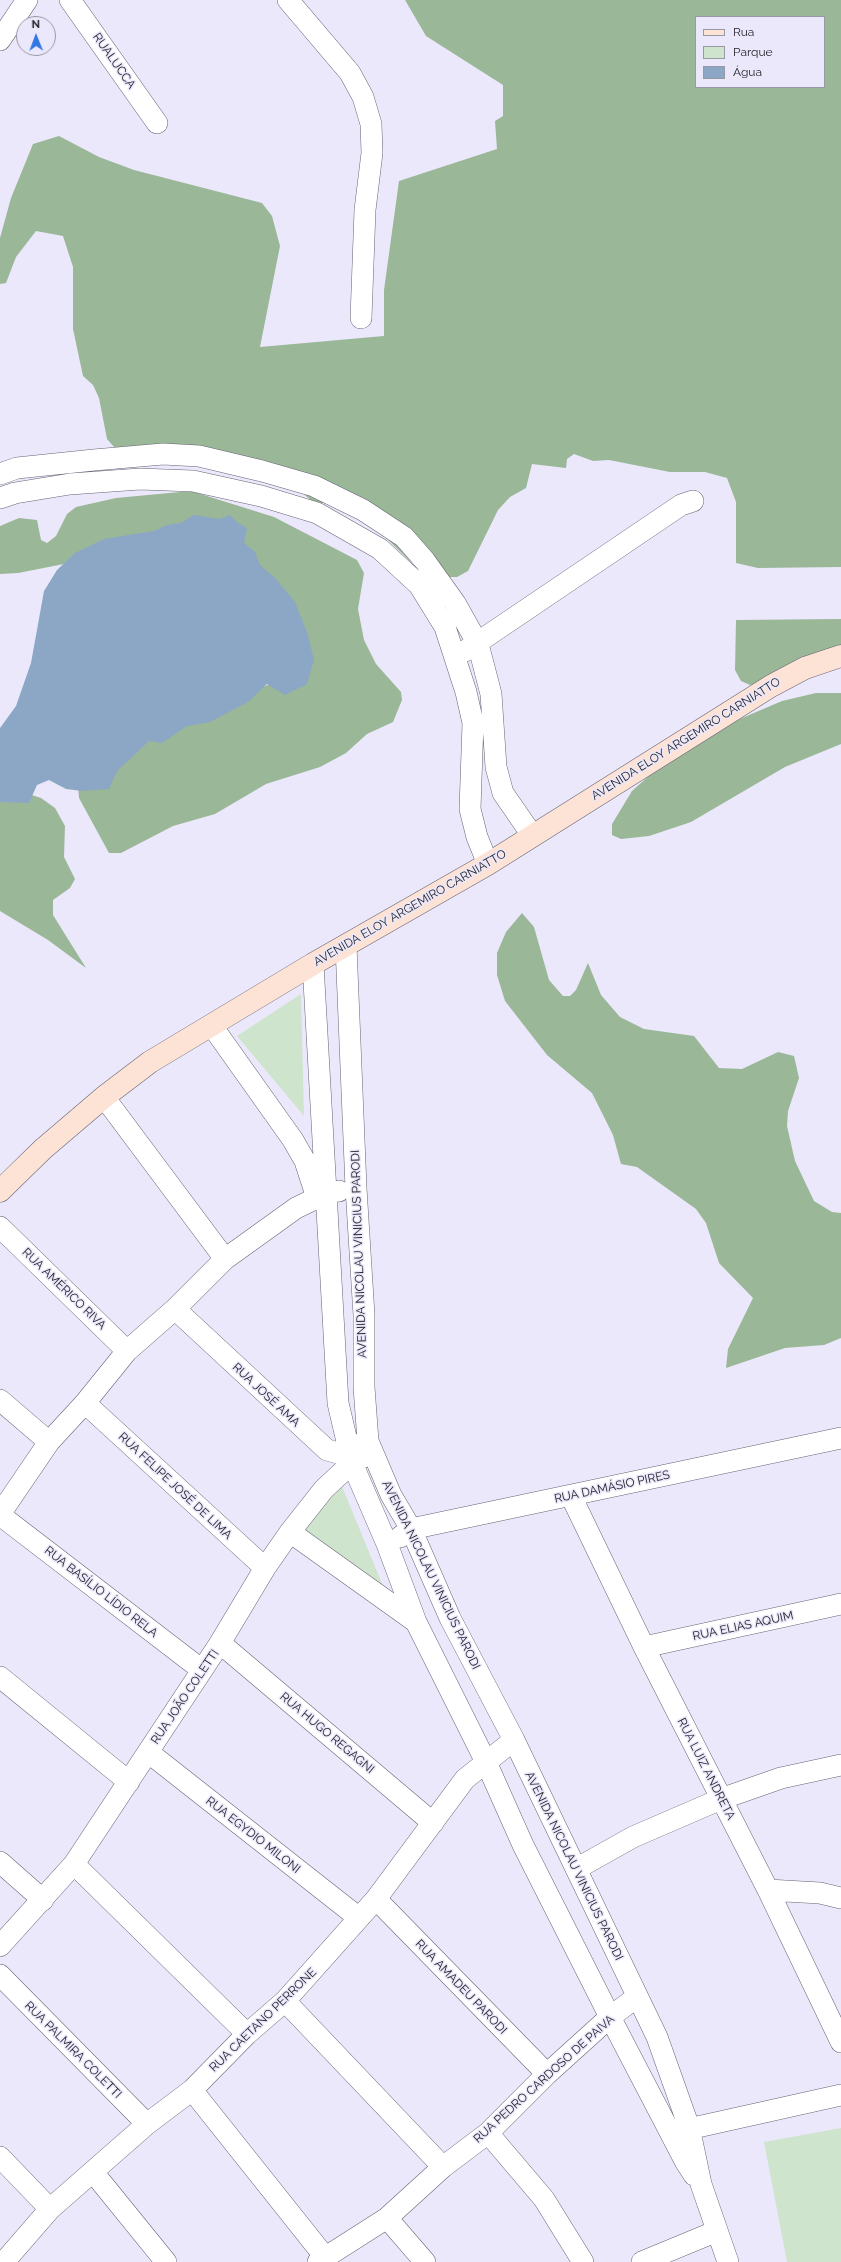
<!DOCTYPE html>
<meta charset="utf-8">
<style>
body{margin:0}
#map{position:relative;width:841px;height:2262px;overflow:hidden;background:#ebe8fb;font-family:Raleway,sans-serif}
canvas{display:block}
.legend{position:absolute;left:695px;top:16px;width:130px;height:72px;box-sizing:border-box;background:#ebe8fb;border:1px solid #9998a5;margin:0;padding:5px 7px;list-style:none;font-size:12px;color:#1f1f25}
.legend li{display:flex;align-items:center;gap:8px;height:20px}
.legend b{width:20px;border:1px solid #9998a5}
.north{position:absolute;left:16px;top:16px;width:40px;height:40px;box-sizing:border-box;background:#ebe8fb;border:1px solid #9998a5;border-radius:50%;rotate:359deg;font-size:11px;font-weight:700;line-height:16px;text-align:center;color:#1f1f25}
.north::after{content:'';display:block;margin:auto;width:14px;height:18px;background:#3378e5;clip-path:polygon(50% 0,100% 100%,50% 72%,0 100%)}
</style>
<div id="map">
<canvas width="841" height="2262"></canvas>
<ul class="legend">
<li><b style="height:5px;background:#fde2d6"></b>Rua</li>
<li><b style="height:11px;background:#cfe4cd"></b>Parque</li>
<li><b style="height:11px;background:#8ba7c5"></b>Água</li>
</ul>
<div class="north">N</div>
</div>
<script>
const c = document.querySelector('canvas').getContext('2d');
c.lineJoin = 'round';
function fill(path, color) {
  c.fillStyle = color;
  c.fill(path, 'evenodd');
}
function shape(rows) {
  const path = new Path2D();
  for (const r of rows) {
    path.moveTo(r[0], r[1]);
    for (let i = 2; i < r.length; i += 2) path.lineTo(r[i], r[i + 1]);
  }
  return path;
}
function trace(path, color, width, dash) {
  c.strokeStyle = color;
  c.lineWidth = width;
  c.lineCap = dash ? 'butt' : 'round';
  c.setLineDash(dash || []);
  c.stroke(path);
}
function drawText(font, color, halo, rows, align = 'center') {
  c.font = font + ' Raleway,sans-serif';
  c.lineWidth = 3;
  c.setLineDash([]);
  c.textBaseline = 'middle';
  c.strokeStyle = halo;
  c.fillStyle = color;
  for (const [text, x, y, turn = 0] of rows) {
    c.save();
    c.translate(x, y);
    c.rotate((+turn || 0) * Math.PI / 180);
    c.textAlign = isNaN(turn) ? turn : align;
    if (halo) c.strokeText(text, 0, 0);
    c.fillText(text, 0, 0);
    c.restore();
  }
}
const green = shape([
 [301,994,304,1116,237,1036],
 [341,1484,383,1586,303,1530],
 [841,2128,841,2262,787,2262,764,2142]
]);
const forest = shape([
 [405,0,841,0,841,567,758,568,736,563,736,502,727,478,705,472,670,472,609,460,593,461,574,454,567,459,566,468,532,464,526,488,510,497,498,510,468,571,457,577,441,577,411,562,350,503,314,503,282,475,122,456,107,439,99,398,93,385,83,376,73,329,73,267,63,236,36,231,16,257,6,283,0,284,0,238,11,198,33,144,59,136,99,157,134,170,262,203,272,216,280,246,260,347,384,336,384,290,399,181,497,149,495,121,503,116,503,85,426,36],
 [696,17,824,17,824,87,696,87],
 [191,491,274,517,357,560,364,573,358,609,364,640,376,664,401,692,402,700,393,722,367,734,346,753,320,767,266,784,215,814,173,826,121,853,109,853,79,798,78,785,82,775,238,696,276,682,69,563,18,573,0,574,0,526,19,518,37,520,41,540,47,543,56,536,67,514,76,507,116,498],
 [841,619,841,653,783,677,750,685,741,681,735,670,736,620],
 [816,693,841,693,841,744,785,767,691,822,649,836,621,839,612,835,612,824,632,791,669,758,707,733,782,701],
 [22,792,41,798,55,808,65,826,64,857,75,879,70,888,53,900,53,915,86,968,48,940,0,911,0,801],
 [522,913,534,927,549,980,563,996,570,996,576,990,588,963,601,995,620,1017,644,1029,694,1036,719,1068,742,1069,778,1052,794,1056,799,1078,788,1111,787,1126,795,1161,814,1201,832,1212,841,1213,841,1338,824,1345,785,1348,726,1368,728,1349,753,1298,719,1263,706,1223,696,1209,637,1167,621,1164,613,1135,592,1093,547,1055,505,1001,497,975,497,953,506,932]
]);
const water = shape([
 [194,515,220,519,230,515,238,523,247,528,244,543,255,552,260,565,275,578,295,602,307,632,314,660,307,684,285,695,267,684,248,702,210,722,187,726,162,743,149,741,117,771,109,789,82,791,66,789,49,780,37,785,29,803,0,802,0,728,16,706,31,663,44,591,57,570,75,553,104,539,154,531,167,525,181,523]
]);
const street = shape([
 [70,0,157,123],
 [288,0,350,73,363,97,371,124,372,153,365,210,361,318],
 [0,40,27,0],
 [0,474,17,468,94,460,163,454,199,456,262,471,314,486,363,510,404,537,425,561,455,603,478,644,491,694,496,767,503,793,532,835],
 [0,498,15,493,70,484,140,479,193,481,261,496,317,513,380,549,419,585,445,627,466,692,473,723,470,809,477,837,488,864],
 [465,651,681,505,693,501],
 [346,946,356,1188,364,1315,364,1387,368,1441,391,1495,411,1529,450,1618,514,1740,657,2037,689,2127,701,2184,728,2262],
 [313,964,338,1403,352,1463,387,1544,416,1622,486,1762,523,1845,610,2017,685,2161,694,2175],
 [212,1026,293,1140,305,1161,317,1198],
 [104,1097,225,1259],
 [0,1227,127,1351],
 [175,1309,327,1450,338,1453,360,1444],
 [0,1400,49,1442],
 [85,1403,265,1568],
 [571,1496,644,1647,768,1890,841,2042],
 [0,1514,49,1442,85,1403,127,1351,175,1309,225,1259,296,1208,327,1193,339,1191],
 [0,1515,202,1670],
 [290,1532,416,1622],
 [400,1537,411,1529,841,1438],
 [220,1643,433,1823],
 [644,1647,841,1604],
 [0,1677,129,1782],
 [148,1752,359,1918],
 [0,1862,43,1900],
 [74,1864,247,2034],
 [576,1869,633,1837,721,1799,781,1778,841,1765],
 [768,1890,820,1893,841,1898],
 [376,1899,547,2074],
 [0,1946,74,1864,220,1643,265,1568,290,1532,324,1489,352,1463,363,1457],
 [0,1975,147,2124],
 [285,2001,443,2167],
 [192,2090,325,2257],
 [675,2132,841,2095],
 [488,2133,544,2199,583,2262],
 [0,2157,50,2209],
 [93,2172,166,2262],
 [387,2218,425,2262],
 [4,2262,50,2209,147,2124,192,2090,247,2034,285,2001,376,1899,465,1779,514,1740],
 [318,2262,387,2218,443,2167,488,2133,547,2074,610,2017,637,1997],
 [642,2262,717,2231]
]);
const secondary = shape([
 [0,1191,43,1149,104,1097,150,1062,313,964,488,864,771,686,805,668,841,656]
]);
const streetNames = [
 ["RUALUCCA",114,61,55],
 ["AVENIDA ELOY ARGEMIRO CARNIATTO",686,739,-32],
 ["AVENIDA ELOY ARGEMIRO CARNIATTO",410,908,-30],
 ["AVENIDA NICOLAU VINICIUS PARODI",359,1254,-92],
 ["RUA AMÉRICO RIVA",64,1289,44],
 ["RUA JOSÉ AMA",266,1395,43],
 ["RUA FELIPE JOSÉ DE LIMA",175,1486,43],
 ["RUA DAMÁSIO PIRES",612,1487,-12],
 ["AVENIDA NICOLAU VINICIUS PARODI",431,1575,64],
 ["RUA BASÍLIO LÍDIO RELA",101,1592,38],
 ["RUA ELIAS AQUIM",743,1626,-12],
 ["RUA JOÃO COLETTI",185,1697,-56],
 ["RUA HUGO REGAGNI",327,1733,40],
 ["RUA LUIZ ANDRETA",706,1769,63],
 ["RUA EGYDIO MILONI",253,1835,38],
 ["AVENIDA NICOLAU VINICIUS PARODI",574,1866,64],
 ["RUA AMADEU PARODI",461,1987,46],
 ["RUA CAETANO PERRONE",263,2020,-44],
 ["RUA PALMIRA COLETTI",73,2050,45],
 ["RUA PEDRO CARDOSO DE PAIVA",544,2079,-42]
];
fill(green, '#cfe4cd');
fill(forest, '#9ab798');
fill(water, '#8ba7c5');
trace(street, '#666474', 22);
trace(secondary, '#666474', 23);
trace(street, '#fff', 21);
trace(secondary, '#fde2d6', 22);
drawText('12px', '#1f1f25', '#ebe8fb', streetNames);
</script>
